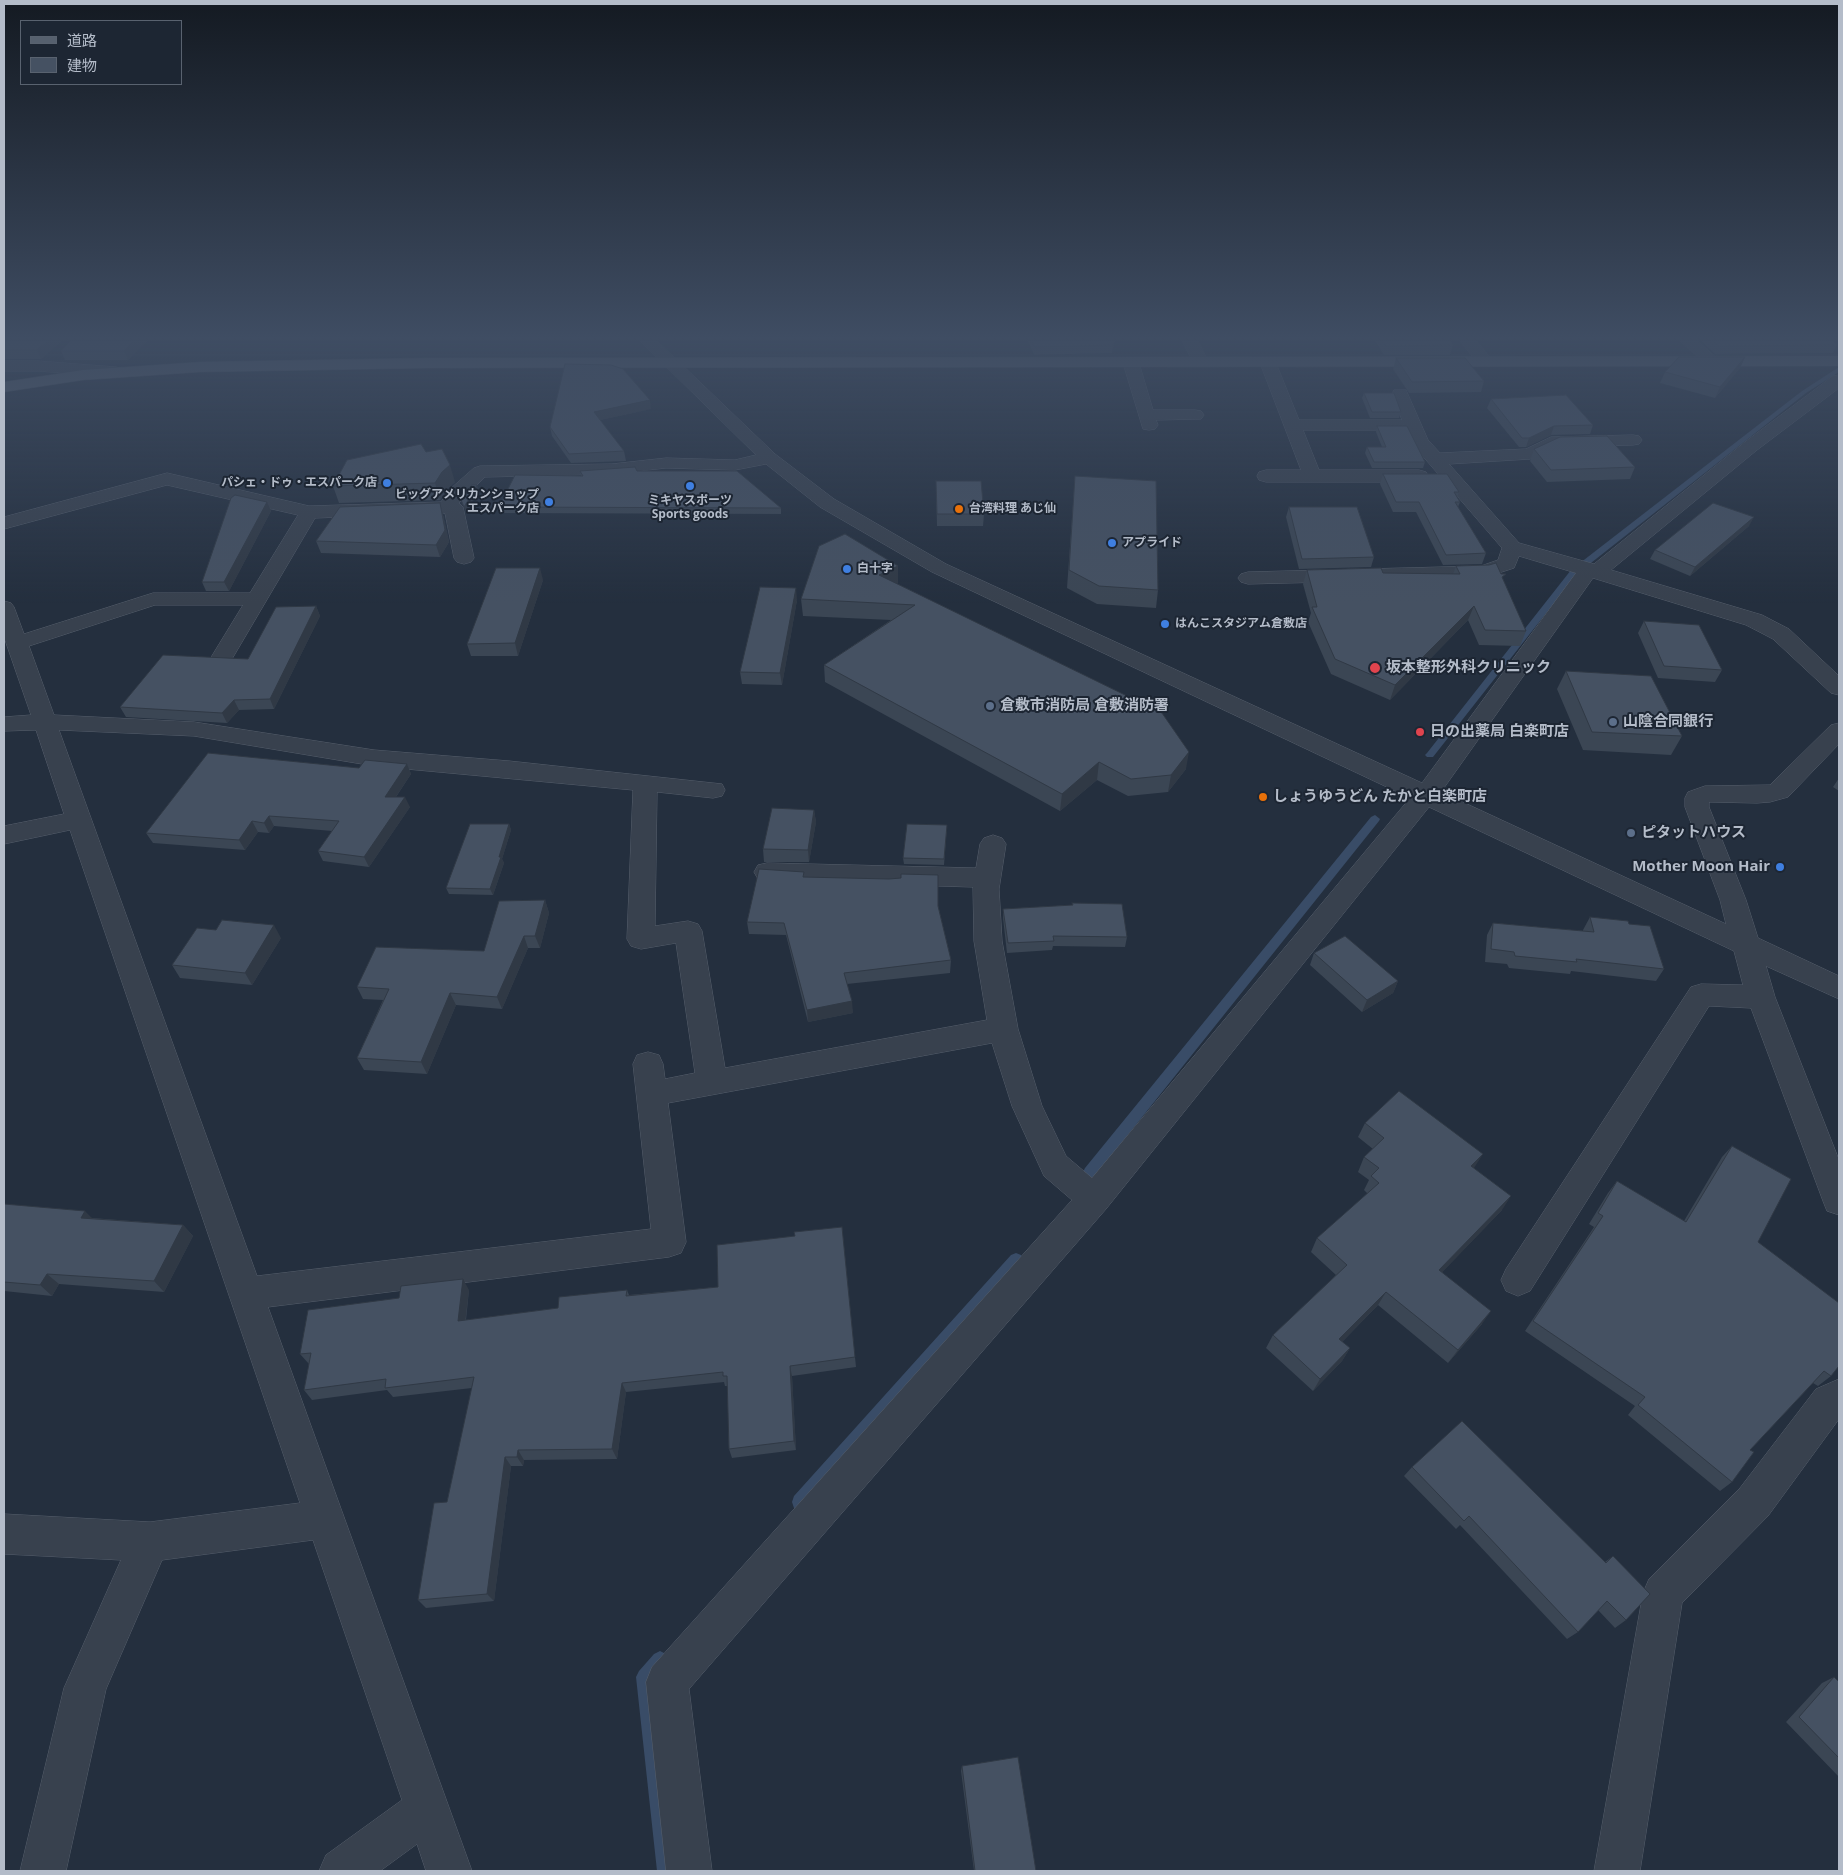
<!DOCTYPE html>
<meta charset="utf-8">
<style>
body{margin:0}
#map{position:relative;width:1843px;height:1875px;overflow:hidden;background:#242f3e;font-family:"Open Sans","Noto Sans JP",sans-serif}
canvas{display:block}
.frame{position:absolute;inset:0;border:5px solid #b4bcc9;pointer-events:none}
.legend{position:absolute;left:20px;top:20px;width:162px;height:65px;box-sizing:border-box;background:#1d2633;border:1px solid #59626f;margin:0;padding:6px 9px;list-style:none;font-size:15px;color:#b4bcc9}
.legend li{display:flex;align-items:center;gap:10px;height:25px}
.legend b{width:25px;border:1px solid #59626f}
</style>
<div id="map">
<canvas width="1843" height="1875"></canvas>
<div class="frame"></div>
<ul class="legend">
<li><b style="height:6px;background:#56606e"></b>道路</li>
<li><b style="height:14px;background:#455162"></b>建物</li>
</ul>
</div>
<script>
const c = document.querySelector('canvas').getContext('2d');
c.lineJoin = 'round';
function shape(rows) {
  const path = new Path2D();
  for (const r of rows) {
    path.moveTo(r[0], r[1]);
    for (let i = 2; i < r.length; i += 2) path.lineTo(r[i], r[i + 1]);
  }
  return path;
}
function fill(path, color) {
  c.fillStyle = color;
  c.fill(path, 'evenodd');
}
function trace(path, color, width, dash) {
  c.strokeStyle = color;
  c.lineWidth = width;
  c.lineCap = dash ? 'butt' : 'round';
  c.setLineDash(dash || []);
  c.stroke(path);
}
function drawText(font, color, halo, rows, align = 'center') {
  c.font = font + ' "Open Sans","Noto Sans JP",sans-serif';
  c.lineWidth = 4;
  c.setLineDash([]);
  c.textBaseline = 'middle';
  c.strokeStyle = halo;
  c.fillStyle = color;
  for (const [text, x, y, turn = 0] of rows) {
    c.save();
    c.translate(x, y);
    c.rotate((+turn || 0) * Math.PI / 180);
    c.textAlign = isNaN(turn) ? turn : align;
    if (halo) c.strokeText(text, 0, 0);
    c.fillText(text, 0, 0);
    c.restore();
  }
}
const stream = shape([
 [1839,367,1839,372,1806,393,1577,574,1433,757,1427,757,1425,755,1427,753,1571,570,1802,391,1839,367],
 [1375,815,1380,819,1379,821,1095,1176,1090,1178,1085,1176,1083,1172,1085,1168,1371,817,1375,815],
 [1016,1253,1021,1255,1023,1259,1021,1263,806,1508,800,1510,794,1508,792,1502,794,1496,1011,1255,1016,1253],
 [660,1651,666,1654,669,1660,666,1666,654,1680,675,1871,657,1871,636,1677,639,1671,654,1654,660,1651]
]);
const minor = shape([
 [640,341,657,341,775,454,834,499,946,564,1422,783,1576,573,1519,556,1514,568,1483,578,1248,584,1241,582,1238,578,1241,574,1248,572,1481,566,1498,560,1502,548,1414,446,1406,430,1303,430,1319,470,1419,470,1426,472,1428,476,1426,480,1419,482,1266,482,1259,480,1257,476,1259,472,1266,470,1301,470,1260,363,1262,360,1274,360,1276,363,1299,420,1402,420,1392,394,1394,390,1406,390,1428,440,1440,453,1526,449,1551,437,1633,435,1639,436,1642,440,1639,444,1633,445,1555,447,1530,459,1449,464,1519,543,1594,564,1745,442,1833,376,1839,375,1839,388,1757,450,1611,570,1762,615,1789,629,1839,676,1839,695,1831,693,1773,639,1746,625,1593,578,1441,792,1726,924,1720,900,1685,807,1685,798,1688,792,1705,786,1770,785,1831,725,1839,723,1839,744,1788,797,1770,802,1757,803,1709,802,1709,807,1746,900,1758,938,1839,976,1839,999,1766,966,1775,997,1839,1160,1839,1215,1827,1211,1823,1201,1751,1008,1709,1006,1530,1291,1518,1296,1506,1291,1501,1280,1506,1269,1691,987,1701,984,1743,985,1734,951,1429,807,1106,1209,689,1689,712,1871,666,1871,646,1682,652,1667,1072,1200,1044,1176,1012,1106,992,1043,668,1103,686,1242,681,1253,669,1257,268,1307,472,1871,426,1871,417,1844,380,1871,319,1871,326,1855,402,1800,313,1540,162,1560,106,1689,66,1871,20,1871,64,1688,121,1560,4,1554,4,1514,150,1522,300,1503,70,830,4,844,4,826,64,814,36,730,4,731,4,717,31,715,4,637,4,601,11,603,14,607,24,634,153,593,250,593,298,515,167,485,4,529,4,517,167,473,309,506,441,502,449,490,474,468,480,466,612,464,666,458,735,460,756,455,640,341],
 [766,464,820,507,932,572,1410,798,1092,1178,1066,1156,1042,1106,1018,1029,1002,941,999,889,1006,844,1002,838,993,835,984,838,980,844,976,868,767,863,758,865,754,872,758,879,767,881,973,887,974,941,987,1020,725,1068,702,931,698,924,688,921,655,926,657,792,713,798,722,796,725,790,722,784,509,761,374,750,194,722,54,715,29,646,155,605,243,605,210,659,213,664,221,666,229,664,232,659,315,518,445,513,454,558,457,562,464,564,471,562,474,558,463,507,459,503,485,477,612,474,666,468,735,470,766,464],
 [59,730,194,736,374,766,633,790,627,939,631,946,641,949,676,943,695,1073,665,1079,663,1064,659,1055,648,1052,637,1055,633,1064,651,1229,257,1276,59,730],
 [1182,341,1198,341,1209,363,1207,366,1195,366,1182,341],
 [1460,341,1477,341,1494,363,1492,366,1480,366,1460,341],
 [1680,341,1698,341,1721,362,1719,365,1707,365,1680,341],
 [1131,358,1137,360,1139,363,1153,410,1195,410,1201,411,1204,415,1201,419,1156,420,1158,425,1155,429,1149,430,1143,429,1123,363,1125,360,1131,358],
 [4,361,38,361,116,367,122,369,124,372,122,375,116,377,38,371,4,371,4,361],
 [1839,1379,1839,1419,1768,1516,1682,1603,1640,1871,1594,1871,1643,1593,1649,1579,1740,1488,1816,1389,1839,1379]
]);
const major = shape([
 [1839,356,1839,366,428,368,200,372,83,380,4,392,4,382,83,370,200,362,428,358,1839,356]
]);
const wall = shape([
 [4,341,62,341,41,359,4,359],
 [71,341,147,341,128,360,65,360,61,351],
 [1028,341,1115,341,1112,353,1034,355],
 [1375,341,1450,341,1453,345,1450,355,1384,355],
 [1701,341,1833,341,1837,345,1833,353,1715,354],
 [1745,357,1740,368,1715,398,1660,383,1665,372],
 [1396,358,1484,381,1481,392,1409,393,1393,369],
 [1364,393,1401,412,1399,418,1370,418,1362,398],
 [1491,399,1593,425,1590,434,1551,435,1526,447,1519,447,1487,408],
 [651,409,600,420,624,451,626,461,571,463,552,436,550,427],
 [1377,426,1425,462,1423,468,1372,468,1365,453,1367,447,1382,447,1376,432],
 [1534,449,1635,467,1630,479,1547,482,1530,461],
 [580,471,781,508,781,514,501,513,499,507,581,476],
 [1383,474,1459,492,1457,498,1460,502,1458,507,1486,553,1482,564,1443,565,1416,512,1393,512,1380,484],
 [1075,476,1158,590,1156,608,1097,604,1067,588],
 [936,481,984,514,983,526,937,526],
 [455,482,447,489,440,500,339,503,333,486],
 [267,502,271,511,229,591,206,591,202,582],
 [1289,507,1374,557,1371,567,1299,569,1286,517],
 [443,515,449,542,440,557,321,553,316,541],
 [1749,526,1690,576,1650,559,1655,550],
 [1456,566,1503,580,1526,631,1520,646,1479,645,1468,620,1390,700,1331,674,1308,622,1311,613,1303,584,1307,570,1383,573,1453,574],
 [543,580,518,656,471,656,467,644],
 [898,583,896,584,1186,769,1168,792,1128,796,1097,780,1060,811,825,682,824,665,891,620,803,616,801,599],
 [797,600,782,685,742,684,740,672],
 [316,606,320,616,274,709,239,710,227,723,126,717,120,707,248,659],
 [1644,621,1722,670,1715,682,1658,678,1638,633],
 [1566,671,1682,736,1671,755,1583,750,1557,689],
 [407,764,411,774,396,797,410,807,369,867,323,861,318,851,332,831,274,826,269,833,258,832,245,850,153,843,146,833,359,768],
 [1839,778,1839,791,1833,787],
 [814,810,816,822,809,862,764,862,763,849],
 [509,824,511,830,502,859,504,863,493,895,449,894,446,888],
 [947,825,944,865,904,864,903,858],
 [804,872,804,877,938,906,951,960,950,973,847,984,853,1013,808,1022,786,935,749,934,747,922],
 [545,900,549,913,540,948,528,948,502,1009,456,1005,427,1074,364,1070,357,1058,383,1000,363,999,357,987,484,951],
 [1072,903,1127,937,1125,947,1053,946,1052,950,1007,953,1003,918,1003,909,1072,905],
 [1590,917,1629,924,1664,969,1656,981,1571,971,1570,974,1509,968,1507,964,1485,962,1487,935,1493,923,1583,931,1583,930],
 [281,938,252,985,180,978,172,965],
 [1314,953,1398,981,1393,993,1362,1012,1310,965],
 [1365,1123,1474,1168,1502,1210,1442,1272,1482,1324,1448,1363,1378,1305,1342,1342,1350,1348,1342,1361,1313,1391,1266,1348,1273,1335,1336,1275,1311,1252,1317,1238,1368,1194,1364,1190,1369,1180,1358,1172,1364,1157,1373,1149,1358,1137],
 [1732,1146,1758,1242,1831,1376,1818,1386,1813,1383,1750,1450,1732,1482,1720,1491,1628,1415,1635,1406,1525,1331,1594,1227,1589,1224,1608,1193,1617,1181,1684,1221,1722,1157],
 [4,1204,92,1218,183,1225,193,1236,164,1292,59,1284,52,1296,4,1291],
 [842,1227,856,1367,792,1376,796,1450,732,1458,729,1449,728,1386,725,1386,724,1382,626,1392,617,1459,524,1460,523,1466,511,1466,494,1601,426,1608,418,1600,447,1502,472,1388,393,1397,387,1390,312,1400,304,1390,309,1364,300,1354,399,1298,469,1290,466,1320,558,1308,627,1290,629,1295,718,1287,795,1236],
 [1412,1467,1605,1562,1613,1556,1626,1620,1615,1628,1598,1610,1578,1632,1567,1639,1460,1525,1456,1529,1404,1476],
 [1834,1677,1839,1682,1839,1777,1786,1722,1822,1683],
 [962,1766,1036,1871,974,1871,961,1771]
]);
const shadedWall = shape([
 [47,341,62,341,41,359,37,350],
 [134,341,147,341,128,360,124,351],
 [1113,341,1115,341,1112,353,1113,345],
 [1745,357,1740,368,1715,398,1720,387],
 [650,400,651,409,596,421,594,412],
 [1554,426,1551,435,1526,447,1529,438],
 [450,465,455,482,447,489,440,500,435,483,442,472],
 [477,485,479,491,466,513,464,507],
 [267,502,271,511,229,591,224,582],
 [440,503,443,515,449,542,440,557,436,545],
 [1754,517,1749,526,1690,576,1695,567],
 [898,566,898,583,880,592,879,575],
 [540,568,543,580,518,656,515,643],
 [796,588,797,600,782,685,780,673],
 [316,606,320,616,274,709,270,699],
 [1474,606,1468,620,1390,700,1395,685],
 [234,700,239,710,227,723,222,713],
 [1189,752,1186,769,1168,792,1171,775],
 [1099,762,1097,780,1060,811,1062,794],
 [407,764,411,774,389,807,385,797],
 [405,797,410,807,369,867,364,857],
 [814,810,816,822,809,862,808,850],
 [269,816,274,826,269,833,264,823],
 [252,821,258,832,245,850,239,840],
 [509,824,511,830,502,859,504,863,493,895,490,889,499,857],
 [545,900,549,913,540,948,535,936],
 [274,925,281,938,252,985,245,973],
 [524,936,528,948,502,1009,497,997],
 [1398,981,1393,993,1362,1012,1367,1000],
 [450,993,456,1005,427,1074,421,1062],
 [852,1001,853,1013,808,1022,807,1010],
 [1483,1154,1474,1168,1463,1180,1471,1166],
 [1511,1196,1502,1210,1431,1284,1439,1270],
 [85,1211,96,1222,81,1218],
 [183,1225,193,1236,164,1292,154,1281],
 [47,1274,59,1284,52,1296,40,1285],
 [463,1279,469,1290,464,1331,458,1321],
 [1386,1292,1378,1305,1332,1352,1339,1339],
 [1491,1311,1482,1324,1448,1363,1458,1350],
 [1350,1348,1342,1361,1313,1391,1320,1379],
 [790,1366,792,1376,796,1450,794,1441],
 [622,1383,626,1392,617,1459,612,1449],
 [518,1450,524,1460,523,1466,517,1457],
 [505,1457,511,1466,494,1601,487,1594]
]);
const building = shape([
 [4,341,47,341,37,350,4,350,4,341],
 [71,341,134,341,124,351,61,351,71,341],
 [1032,341,1113,341,1113,345,1035,347,1032,341],
 [1383,341,1450,341,1453,345,1386,346,1383,341],
 [1713,341,1833,341,1837,345,1719,346,1713,341],
 [1679,357,1745,357,1720,387,1665,372,1679,357],
 [1396,358,1465,358,1484,381,1412,382,1396,358],
 [565,364,611,365,623,369,650,400,594,412,624,451,569,454,550,427,565,364],
 [1364,393,1394,393,1401,412,1372,412,1364,393],
 [1566,395,1593,425,1554,426,1529,438,1522,438,1491,399,1566,395],
 [1377,426,1407,426,1425,462,1374,462,1367,447,1386,447,1377,426],
 [1607,436,1635,467,1551,470,1534,449,1560,437,1607,436],
 [421,444,426,452,442,449,450,465,442,472,435,483,333,486,347,460,421,444],
 [635,467,637,471,737,471,781,508,499,507,515,475,583,476,580,471,635,467],
 [1383,474,1447,474,1459,492,1454,492,1460,502,1455,502,1486,553,1446,555,1419,502,1396,502,1383,474],
 [1075,476,1156,481,1158,590,1099,586,1069,570,1075,476],
 [936,481,981,481,984,514,937,514,936,481],
 [472,485,477,485,464,507,460,497,472,485],
 [235,495,267,502,224,582,202,582,231,498,235,495],
 [440,503,445,530,436,545,316,541,340,507,440,503],
 [1713,503,1754,517,1695,567,1655,550,1713,503],
 [1289,507,1357,507,1374,557,1302,559,1289,507],
 [845,534,898,566,879,575,1162,713,1189,752,1171,775,1131,779,1099,762,1062,794,824,665,915,605,801,599,819,546,845,534],
 [1496,563,1501,574,1506,574,1502,577,1526,631,1485,630,1474,606,1395,685,1335,659,1312,607,1317,607,1307,570,1381,568,1383,573,1460,574,1456,566,1489,565,1496,563],
 [496,568,540,568,515,643,467,644,496,568],
 [760,587,796,588,780,673,740,672,760,587],
 [316,606,270,699,234,700,222,713,120,707,163,655,248,659,276,607,316,606],
 [1644,621,1699,625,1722,670,1664,666,1644,621],
 [1566,671,1651,676,1682,736,1592,732,1566,671],
 [208,753,359,768,365,760,407,764,385,797,405,797,364,857,318,851,339,821,269,816,264,823,252,821,239,840,146,833,208,753],
 [772,808,814,810,808,850,763,849,772,808],
 [470,824,509,824,499,857,501,857,490,889,446,888,470,824],
 [907,824,947,825,944,859,903,858,907,824],
 [759,869,804,872,803,877,889,879,901,878,901,874,938,875,938,906,951,960,844,973,852,1001,807,1010,784,923,747,922,759,869],
 [545,900,535,936,524,936,497,997,450,993,421,1062,357,1058,389,989,357,987,376,947,484,951,499,901,545,900],
 [1072,903,1122,904,1127,937,1053,936,1054,941,1008,943,1003,909,1073,905,1072,903],
 [1590,917,1628,921,1629,924,1650,926,1664,969,1576,959,1577,962,1515,956,1514,952,1491,949,1493,923,1594,932,1590,917],
 [222,920,274,925,245,973,172,965,197,928,216,930,222,920],
 [1345,936,1398,981,1367,1000,1314,953,1345,936],
 [1399,1091,1483,1154,1471,1166,1511,1196,1439,1270,1491,1311,1458,1350,1386,1292,1339,1339,1350,1348,1320,1379,1273,1335,1347,1265,1317,1238,1379,1183,1371,1176,1379,1168,1364,1157,1384,1138,1365,1123,1399,1091],
 [1732,1146,1791,1179,1758,1242,1839,1303,1839,1366,1831,1376,1824,1371,1750,1450,1754,1452,1732,1482,1638,1405,1645,1397,1533,1321,1603,1216,1598,1213,1617,1181,1686,1222,1732,1146],
 [4,1204,85,1211,81,1218,183,1225,154,1281,47,1274,40,1285,4,1282,4,1204],
 [842,1227,855,1357,790,1366,794,1441,729,1449,727,1376,723,1376,723,1372,622,1383,612,1449,518,1450,517,1457,505,1457,487,1594,418,1600,434,1503,447,1502,474,1377,385,1388,386,1379,304,1390,311,1353,300,1354,308,1310,399,1298,401,1286,463,1279,458,1321,558,1308,559,1297,627,1290,626,1296,718,1287,717,1245,795,1236,794,1232,842,1227],
 [1462,1421,1606,1563,1613,1556,1650,1594,1626,1620,1607,1601,1578,1632,1469,1516,1464,1521,1412,1467,1462,1421],
 [1834,1677,1839,1682,1839,1758,1799,1717,1834,1677],
 [1018,1757,1036,1871,975,1871,962,1766,1018,1757]
]);
const markers = [
 [387,483,5,"#3f7fe0"],
 [690,486,5,"#3f7fe0"],
 [549,502,5,"#3f7fe0"],
 [959,509,5,"#e8710a"],
 [1112,543,5,"#3f7fe0"],
 [847,569,5,"#3f7fe0"],
 [1165,624,5,"#3f7fe0"],
 [1375,668,6,"#e0444e"],
 [990,706,5,"#5c6f8a"],
 [1613,722,5,"#5c6f8a"],
 [1420,732,5,"#e0444e"],
 [1263,797,5,"#e8710a"],
 [1631,833,5,"#5c6f8a"],
 [1780,867,5,"#3f7fe0"]
];
const farPoinames = [
 ["パシェ・ドゥ・エスパーク店",377,483,"right"],
 ["ビッグアメリカンショップ",539,495,"right"],
 ["エスパーク店",539,509,"right"],
 ["ミキヤスポーツ",690,501,"center"],
 ["Sports goods",690,515,"center"],
 ["台湾料理 あじ仙",969,509],
 ["アプライド",1122,543],
 ["白十字",857,569],
 ["はんこスタジアム倉敷店",1175,624]
];
const poiNames = [
 ["坂本整形外科クリニック",1386,668],
 ["倉敷市消防局 倉敷消防署",1000,706],
 ["山陰合同銀行",1623,722],
 ["日の出薬局 白楽町店",1430,732],
 ["しょうゆうどん たかと白楽町店",1273,797],
 ["ピタットハウス",1641,833],
 ["Mother Moon Hair",1770,867,"right"]
];
fill(stream, '#394c67');
trace(minor, '#565f6c', 1);
trace(major, '#414a57', 1);
fill(minor, '#38414e');
fill(major, '#56606e');
fill(wall, '#3b4654');
fill(shadedWall, '#303945');
fill(building, '#455162');
trace(building, '#303945', 1);
const sky = c.createLinearGradient(0, 0, 0, 604);
sky.addColorStop(0, '#141a22');
sky.addColorStop(0.56, '#3f4d63');
sky.addColorStop(1, '#3f4d6300');
c.fillStyle = sky;
c.fillRect(0, 0, 1843, 604);
for (const [x, y, r, color] of markers) {
  const dot = new Path2D();
  dot.arc(x, y, r, 0, 2 * Math.PI);
  c.fillStyle = color;
  c.fill(dot);
  trace(dot, '#1d2633', 2);
}
drawText('bold 12px', '#b4bcc9', '#1d2633', farPoinames, 'left');
drawText('bold 15px', '#b4bcc9', '#1d2633', poiNames, 'left');
</script>
